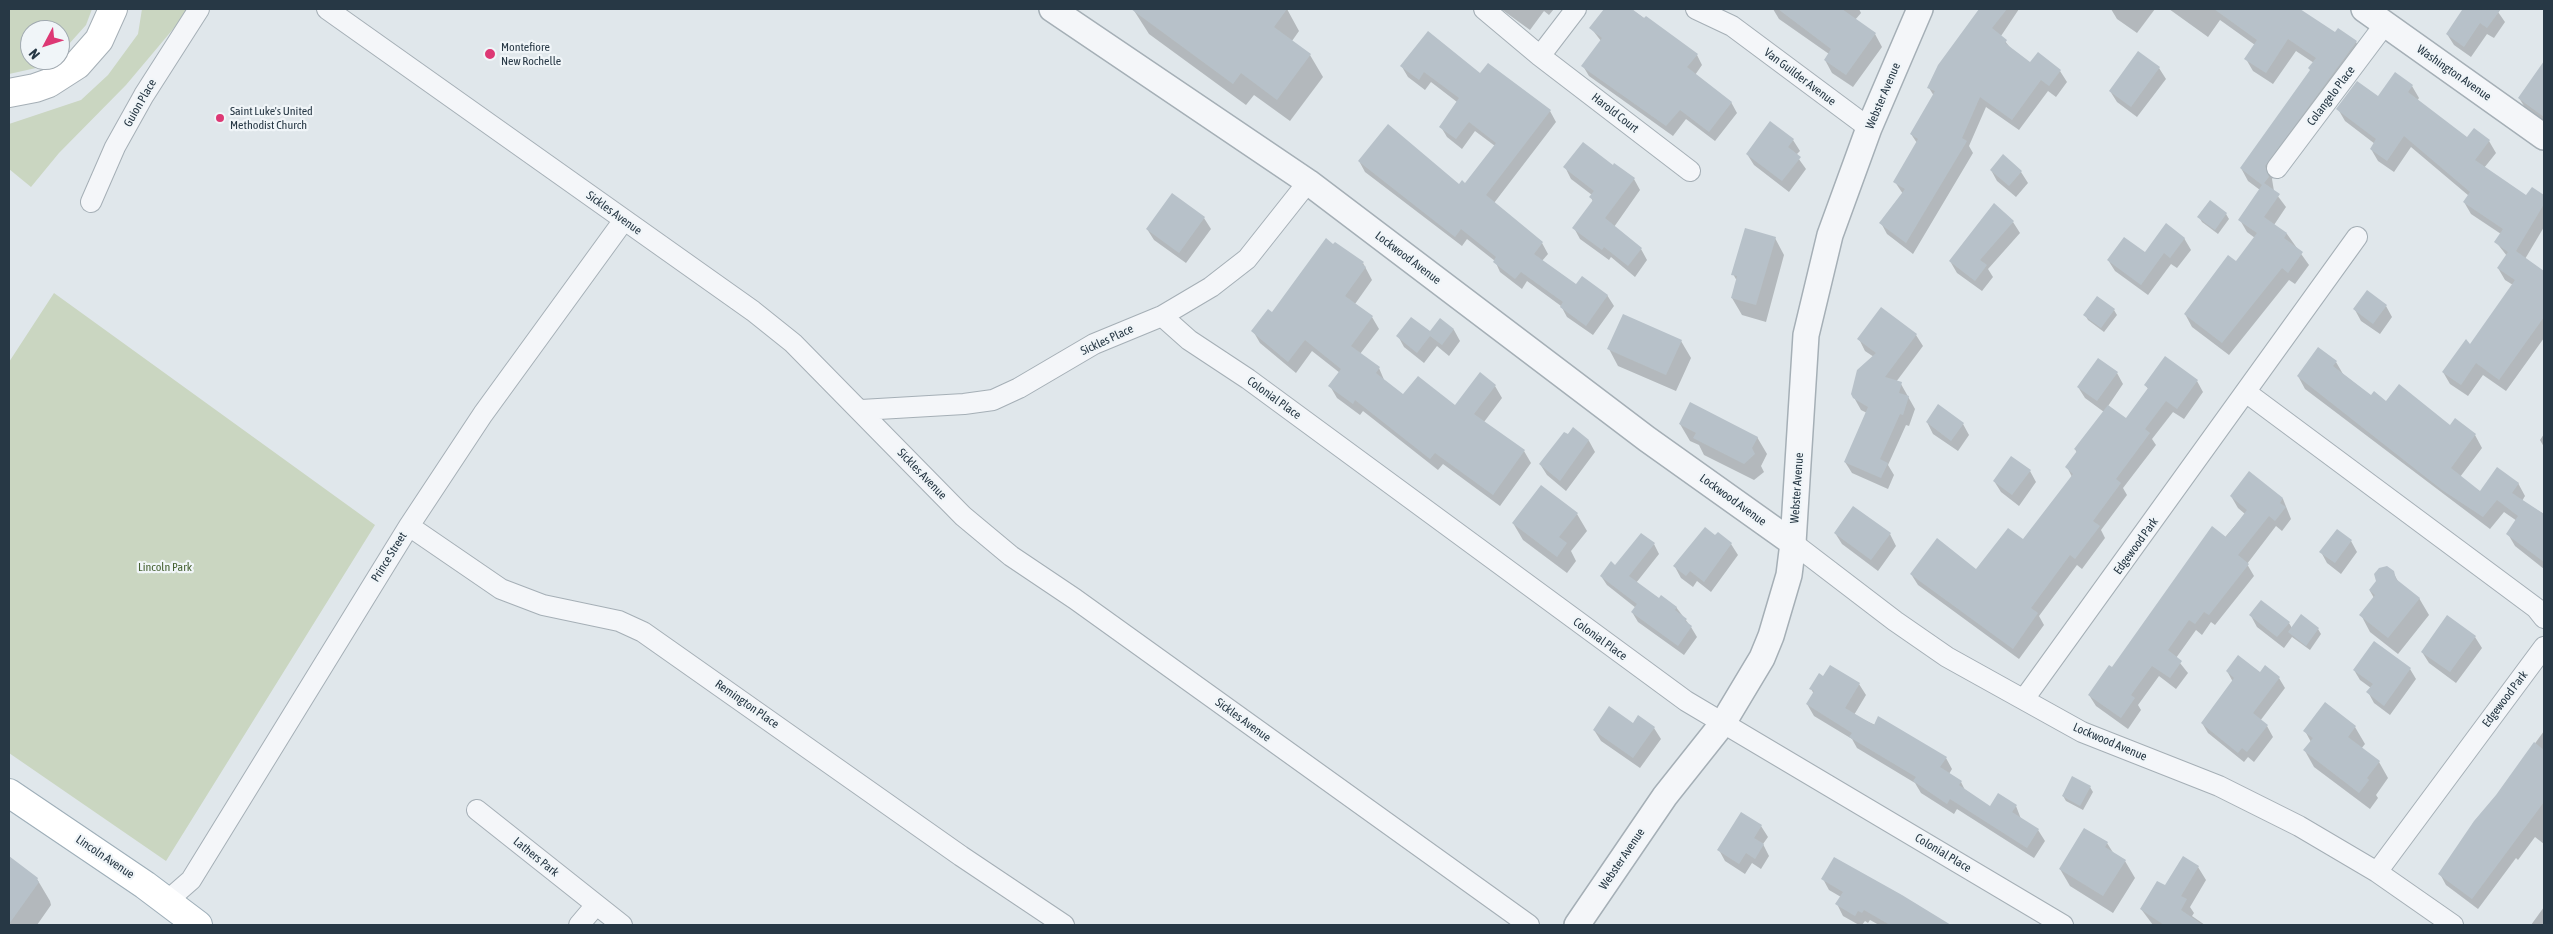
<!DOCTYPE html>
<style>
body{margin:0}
#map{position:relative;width:2553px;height:934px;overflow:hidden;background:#e0e7eb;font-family:"Asap Condensed",sans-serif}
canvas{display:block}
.frame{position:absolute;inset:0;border:10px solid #273845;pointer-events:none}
.north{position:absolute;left:20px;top:20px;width:50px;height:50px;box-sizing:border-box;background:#f0f5f8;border:1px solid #a0a9b0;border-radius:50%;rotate:230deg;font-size:14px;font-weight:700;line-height:20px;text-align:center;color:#273845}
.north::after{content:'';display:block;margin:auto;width:18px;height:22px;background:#dd3874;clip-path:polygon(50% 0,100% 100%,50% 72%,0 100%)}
</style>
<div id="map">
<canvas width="2553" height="934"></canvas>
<div class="frame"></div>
<div class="north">N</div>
</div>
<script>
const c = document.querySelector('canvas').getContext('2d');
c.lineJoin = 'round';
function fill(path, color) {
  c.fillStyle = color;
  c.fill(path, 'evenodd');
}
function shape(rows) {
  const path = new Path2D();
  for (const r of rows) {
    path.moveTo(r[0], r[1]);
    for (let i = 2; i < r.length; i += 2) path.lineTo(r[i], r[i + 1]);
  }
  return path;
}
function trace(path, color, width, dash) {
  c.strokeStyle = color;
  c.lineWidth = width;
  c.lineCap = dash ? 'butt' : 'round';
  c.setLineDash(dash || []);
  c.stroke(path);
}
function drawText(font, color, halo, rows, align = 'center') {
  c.font = font + ' "Asap Condensed",sans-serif';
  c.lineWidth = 4.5;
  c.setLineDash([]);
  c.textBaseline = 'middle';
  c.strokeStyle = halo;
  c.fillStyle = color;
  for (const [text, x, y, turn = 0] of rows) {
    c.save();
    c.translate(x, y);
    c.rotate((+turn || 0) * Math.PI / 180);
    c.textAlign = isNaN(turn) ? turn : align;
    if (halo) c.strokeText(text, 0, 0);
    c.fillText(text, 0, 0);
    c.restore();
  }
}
const green = shape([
 [9,9,92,9,86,25,60,54,60,30,30,30,30,60,50,60,36,68,9,74],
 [142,9,190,9,126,85,59,153,31,187,9,169,9,124,81,100,108,75,138,34],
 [54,293,375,525,166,861,9,753,9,362]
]);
const shadow = shape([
 [1133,9,1287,9,1299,31,1292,41,1310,55,1323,77,1290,121,1254,95,1246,105,1149,34],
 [1501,9,1554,9,1549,15,1544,11,1530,30],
 [1605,9,1631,9,1697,55,1702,65,1695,75,1731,102,1737,113,1715,141,1686,119,1673,136,1589,76,1583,66,1601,41,1591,28],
 [1773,9,1859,9,1861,13,1855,20,1875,34,1882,47,1853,87,1832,73,1825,60,1829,54,1779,19],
 [1981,9,2019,9,2001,36,2012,50,2030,64,2060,71,2067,82,2056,97,2048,91,2019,130,1986,107,1969,146,1973,153,1913,254,1887,234,1881,223,1903,194,1895,182,1917,143,1911,134,1934,96,1929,88,1939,65],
 [2111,9,2155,9,2137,33,2117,19],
 [2169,9,2298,9,2335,34,2338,29,2356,42,2363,55,2272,179,2274,191,2286,207,2274,225,2287,234,2309,265,2295,284,2289,280,2229,355,2192,327,2185,314,2237,263,2255,238,2247,232,2240,220,2260,190,2248,181,2241,168,2311,71,2314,63,2296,51,2273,84,2253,71,2246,59,2255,45,2220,20,2208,37],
 [2474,9,2496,9,2505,22,2494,38,2487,34,2471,57,2454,45,2447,34],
 [2544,63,2544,123,2526,109,2519,98],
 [1488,65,1550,111,1556,122,1494,203,1542,243,1548,254,1542,261,1576,286,1607,295,1614,306,1593,335,1567,317,1561,306,1527,281,1522,289,1500,272,1495,261,1467,239,1462,246,1365,172,1359,161,1460,186,1466,184,1495,146,1475,131,1462,149,1447,137,1441,127,1457,102,1431,82,1425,90,1408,77,1402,67,1480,74],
 [2159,68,2166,79,2137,117,2117,102,2110,91],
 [2396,74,2412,86,2419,98,2417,101,2467,139,2489,141,2496,153,2484,168,2526,197,2532,188,2544,197,2544,227,2525,259,2544,273,2544,338,2506,391,2483,375,2468,396,2450,384,2443,372,2470,346,2513,285,2505,280,2498,268,2507,256,2496,242,2501,234,2471,214,2464,202,2469,196,2411,147,2394,172,2378,161,2371,149,2375,144,2345,121,2338,109,2379,97],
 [1793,140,1800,151,1796,155,1806,169,1789,192,1754,165,1747,154],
 [1565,167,1613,167,1634,179,1640,190,1614,227,1641,249,1647,260,1635,277,1611,257,1609,260,1580,239,1574,228,1593,202,1591,197,1592,195,1571,179],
 [1991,170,2021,172,2028,183,2016,197,1997,181],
 [2226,214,2229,219,2218,234,2202,222,2199,217],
 [1204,218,1211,229,1186,263,1154,240,1147,229],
 [2013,222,2020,233,1988,269,1993,277,1982,291,1957,273,1950,261],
 [1775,238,1784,255,1766,322,1742,315,1732,298,1737,281,1733,274],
 [2184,238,2191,250,2177,268,2171,264,2148,295,2115,271,2108,260,2145,254],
 [1363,263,1372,280,1355,304,1372,317,1379,329,1360,354,1379,368,1385,382,1403,396,1455,407,1480,374,1495,386,1502,398,1484,422,1524,451,1531,463,1500,506,1443,464,1438,470,1363,411,1360,415,1337,398,1330,386,1340,373,1312,351,1296,373,1260,343,1253,331,1272,314],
 [2386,306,2392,317,2380,334,2361,321,2355,310],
 [2114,310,2117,315,2104,332,2088,320,2085,315],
 [1440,320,1454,330,1460,341,1449,356,1437,346,1424,363,1404,347,1398,336,1430,333],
 [1916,335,1923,346,1896,382,1901,384,1915,409,1909,426,1906,425,1888,465,1894,475,1888,489,1852,473,1845,462,1867,413,1861,410,1852,394,1874,357,1865,351,1859,339],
 [1681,341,1691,358,1676,391,1618,366,1609,349],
 [2336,362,2343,374,2371,396,2475,435,2482,448,2460,477,2480,493,2518,483,2525,496,2522,501,2544,514,2544,569,2515,546,2508,534,2517,521,2504,512,2490,529,2305,389,2298,376],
 [2117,373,2123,384,2108,406,2126,419,2149,390,2146,386,2197,381,2203,392,2184,419,2173,412,2152,439,2156,445,2123,488,2127,495,2101,530,2105,538,2082,569,2077,565,2039,616,2044,625,2019,659,1918,585,1911,574,1976,570,2023,540,2072,477,2067,467,2077,453,2075,449,2104,412,2085,398,2078,387],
 [1927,422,1963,424,1969,435,1958,451,1933,434],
 [1680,424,1757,437,1767,454,1761,466,1764,472,1754,480,1704,455,1699,445,1690,441],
 [1573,429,1589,441,1595,452,1566,491,1547,475,1540,464],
 [2544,434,2544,447,2540,440],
 [2030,471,2036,482,2019,506,2001,492,1994,481],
 [2250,473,2283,499,2291,519,2282,531,2276,526,2247,564,2254,576,2215,625,2211,622,2202,635,2196,630,2176,658,2188,673,2176,689,2159,676,2138,705,2141,710,2128,729,2096,706,2089,695,2245,514,2238,508,2231,496],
 [1577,514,1587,531,1571,551,1576,561,1567,573,1523,540,1513,523],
 [1718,533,1731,544,1738,555,1711,592,1697,581,1693,587,1681,578,1675,567],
 [1835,533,1890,534,1896,546,1878,571,1842,544],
 [2351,541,2357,552,2341,574,2327,563,2321,552],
 [1654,544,1659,554,1636,583,1660,599,1676,607,1691,627,1697,637,1684,655,1638,622,1632,612,1636,608,1607,585,1601,576],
 [2393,572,2399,583,2419,598,2429,615,2398,654,2370,632,2361,615,2374,598,2370,591],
 [2251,616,2289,623,2292,628,2301,616,2318,629,2321,634,2310,650,2292,637,2284,648,2257,627],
 [2475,637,2482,648,2456,683,2429,663,2422,652],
 [2374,643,2410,669,2416,679,2390,715,2374,703,2368,692,2371,688,2360,680,2354,670],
 [2227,671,2279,678,2285,688,2260,721,2267,726,2273,737,2254,762,2248,757,2244,762,2208,733,2202,723,2233,682],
 [1859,684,1866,695,1854,715,1946,758,1952,769,1949,774,1961,782,1966,792,1991,808,2016,806,2021,819,2038,830,2045,841,2034,858,1957,809,1954,814,1921,793,1915,783,1857,748,1852,739,1814,716,1807,704,1814,694,1811,689],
 [1633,725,1654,728,1661,739,1640,768,1601,741,1594,730],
 [2355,727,2365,744,2361,749,2379,762,2388,778,2376,795,2378,798,2370,809,2314,767,2305,751,2311,742,2305,731],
 [2544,731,2544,844,2535,837,2518,860,2516,858,2478,909,2446,885,2440,874],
 [2090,787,2093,792,2083,810,2066,801,2063,796],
 [1761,826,1768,837,1763,844,1769,856,1761,869,1752,863,1745,874,1725,861,1719,850],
 [2085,830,2107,843,2114,854,2125,861,2135,878,2113,913,2070,886,2060,869],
 [9,858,37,879,50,901,51,905,37,925,9,925],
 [2183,858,2198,867,2206,880,2190,907,2194,913,2192,916,2205,925,2153,925,2141,909,2165,887],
 [1823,879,1942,924,1944,925,1879,925,1870,920,1868,923,1865,921,1862,925,1859,925,1843,916,1837,904,1841,897,1829,890],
 [2544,907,2544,925,2531,925]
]);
const building = shape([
 [1131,9,1287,9,1274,27,1311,54,1277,100,1241,73,1233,84],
 [1604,9,1632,9,1644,18,1646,16,1698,54,1687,67,1732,102,1709,132,1680,110,1666,126,1581,66,1602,38,1589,28],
 [1778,9,1842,9,1876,33,1846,75,1824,60,1831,49],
 [1979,9,2007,9,1992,28,2007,40,2005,43,2030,62,2038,52,2061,70,2049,86,2041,80,2012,120,1980,97,1962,138,1967,141,1906,243,1879,223,1905,189,1893,182,1918,139,1910,134,1935,91,1927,88,1938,65],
 [2214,9,2300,9,2335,32,2338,28,2357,41,2265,166,2269,177,2264,183,2280,194,2264,217,2287,233,2284,238,2303,252,2288,273,2282,268,2222,343,2184,314,2228,255,2236,261,2257,233,2238,220,2262,185,2240,168,2310,70,2308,68,2316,58,2288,39,2266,73,2244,59,2257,40],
 [2460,9,2501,9,2487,28,2480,23,2464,47,2446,34,2462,10],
 [1428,31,1480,73,1488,63,1551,110,1486,195,1543,242,1534,254,1576,284,1582,276,1608,295,1586,326,1560,307,1563,302,1521,272,1515,279,1493,262,1496,257,1461,229,1455,237,1358,161,1388,124,1459,184,1462,180,1465,183,1496,143,1469,122,1456,139,1439,127,1459,98,1424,72,1419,80,1400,66],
 [2138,51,2160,67,2131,107,2109,91],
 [2544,61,2544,117,2518,98],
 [2395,72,2413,85,2408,92,2467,137,2474,128,2490,140,2475,160,2526,195,2532,187,2544,195,2544,204,2516,251,2544,271,2544,317,2499,380,2476,363,2461,385,2442,372,2466,339,2470,344,2515,280,2497,268,2508,252,2494,242,2503,229,2463,202,2470,192,2404,136,2387,161,2370,149,2376,139,2336,109,2357,81,2378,96],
 [1770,121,1794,139,1788,147,1801,157,1782,181,1746,154],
 [1583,142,1613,165,1614,163,1635,178,1605,218,1642,248,1628,266,1604,247,1602,250,1572,228,1593,200,1589,197,1594,191,1563,167],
 [2003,154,2022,171,2009,186,1990,170],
 [1172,193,1205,217,1179,253,1146,229],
 [2210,200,2227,213,2215,230,2197,217],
 [1994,203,2014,221,1980,260,1987,265,1975,281,1949,261],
 [2166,223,2185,238,2170,258,2164,253,2141,285,2107,260,2124,237,2145,252],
 [1745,228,1776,237,1756,305,1731,298,1737,276,1731,275],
 [1326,238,1333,244,1335,242,1364,262,1362,264,1366,267,1345,296,1373,316,1351,346,1380,367,1376,373,1403,394,1418,376,1455,405,1480,372,1496,385,1474,414,1525,450,1493,495,1435,453,1430,459,1355,400,1353,404,1328,386,1341,369,1305,340,1288,362,1251,331,1268,309,1272,312],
 [2367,290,2387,305,2373,324,2353,309],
 [2097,296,2115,309,2101,328,2083,315],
 [1881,307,1917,334,1885,377,1902,382,1899,393,1909,396,1903,415,1900,414,1880,459,1888,463,1881,478,1844,462,1868,407,1853,398,1851,394,1857,370,1876,353,1857,339],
 [1623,314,1682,340,1666,375,1607,349],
 [1411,317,1430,331,1440,318,1454,329,1442,345,1430,336,1417,353,1396,336],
 [2318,347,2337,361,2333,366,2371,395,2374,391,2386,401,2399,384,2450,425,2455,418,2476,434,2451,468,2480,491,2497,467,2519,483,2512,493,2544,514,2544,562,2506,534,2518,516,2497,500,2483,517,2442,490,2297,376],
 [2165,356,2198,380,2177,409,2166,401,2145,429,2150,433,2116,479,2121,483,2093,521,2100,526,2075,559,2070,555,2031,608,2038,613,2013,649,1910,574,1937,538,1976,569,2008,528,2023,539,2073,474,2065,467,2077,451,2074,449,2108,405,2126,418,2148,388,2144,385],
 [2098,358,2118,372,2097,401,2077,387],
 [1690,402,1758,437,1752,448,1755,454,1744,464,1693,438,1696,433,1679,424],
 [1938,404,1964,423,1951,441,1926,422],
 [1573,427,1589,440,1560,481,1539,464,1564,432,1568,434],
 [2011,456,2031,470,2012,495,1993,481],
 [2249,471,2283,498,2280,503,2286,507,2275,521,2269,516,2238,555,2249,564,2209,615,2204,612,2195,624,2189,620,2168,650,2182,661,2170,678,2152,666,2131,695,2135,698,2121,718,2088,695,2109,665,2112,667,2212,526,2226,537,2247,510,2230,496],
 [1541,485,1578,513,1559,537,1567,543,1557,557,1512,523],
 [1853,506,1891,533,1871,560,1834,533],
 [1705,527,1715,535,1718,532,1732,543,1704,582,1690,571,1686,576,1673,566],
 [2337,529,2352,540,2335,563,2319,552],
 [1641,533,1655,543,1629,576,1659,598,1661,595,1677,607,1675,610,1687,619,1685,621,1692,626,1678,646,1631,612,1637,604,1600,576,1611,561,1615,565],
 [2387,566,2394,571,2396,579,2420,598,2388,638,2359,615,2375,595,2369,590,2376,581,2374,574,2379,568],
 [2261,600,2290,622,2277,637,2249,615],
 [2301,614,2319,628,2306,646,2288,632],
 [2447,615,2476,636,2450,672,2421,652],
 [2374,641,2411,668,2384,706,2366,692,2373,684,2353,670],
 [2238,655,2260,672,2265,665,2280,677,2253,713,2268,725,2247,752,2242,748,2238,753,2201,723,2234,678,2226,671],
 [1830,665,1860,683,1845,708,1874,725,1878,716,1947,757,1940,767,1962,781,1959,785,1990,806,1998,793,2017,805,2012,812,2039,829,2027,848,1950,799,1947,804,1913,781,1916,777,1849,737,1852,733,1806,704,1814,691,1809,689,1819,673,1823,676],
 [2325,702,2356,726,2348,737,2380,761,2367,778,2369,780,2359,793,2303,750,2313,738,2303,731],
 [1609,706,1633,723,1638,715,1655,727,1633,758,1593,730],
 [2534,742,2544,750,2544,802,2472,899,2438,874,2474,821,2496,795],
 [2072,776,2091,786,2080,806,2062,796],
 [1741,812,1762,825,1754,838,1764,844,1755,859,1746,853,1739,864,1717,850],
 [2084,828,2108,842,2105,847,2126,860,2103,896,2059,869],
 [9,856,38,878,37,880,39,882,9,924],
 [2183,856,2199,866,2181,896,2187,899,2181,910,2203,925,2164,925,2140,909,2157,881,2165,885],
 [1834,857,1902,895,1951,925,1890,925,1864,910,1862,913,1858,911,1855,916,1835,904,1843,892,1821,879]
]);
const minor = shape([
 [327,9,753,311,793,343,963,516,1011,556,1075,599,1529,925],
 [1484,9,1540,56,1690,171],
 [1696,9,1732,26,1869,128],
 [1540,56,1576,9],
 [2277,168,2385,24],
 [91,202,115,147,144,95,199,9],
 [1162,316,1189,340,1248,379,1686,701,2063,925],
 [2247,393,2536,608,2544,618],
 [861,410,964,404,993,400,1019,388,1094,344,1162,316,1211,287,1247,259,1308,182],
 [409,526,501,589,543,605,619,621,643,632,961,856,1064,925],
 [1793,543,1895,621,1947,657,2082,732,2219,786,2299,826,2377,872,2453,925],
 [2024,699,2357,237],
 [477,810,622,925],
 [2377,872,2544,647],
 [167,901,191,880,409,526,483,414,624,220],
 [579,925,596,905]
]);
const tertiary = shape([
 [1052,9,1308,182,1647,439,1793,543],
 [2364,9,2544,137],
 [1577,925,1665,796,1723,723,1762,658,1771,636,1789,575,1793,543,1806,335,1830,235,1869,128,1920,9]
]);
const secondary = shape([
 [9,93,35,88,49,83,77,65,99,40,113,9]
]);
const primary = shape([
 [9,793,145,885,198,925]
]);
const markers = [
 [490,54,6,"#dd3874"],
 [220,118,5,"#dd3874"]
];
const poiNames = [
 ["Montefiore",501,47],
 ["New Rochelle",501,61],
 ["Saint Luke's United",230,111],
 ["Methodist Church",230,125]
];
const streetNames = [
 ["Washington Avenue",2454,73,35],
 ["Van Guilder Avenue",1800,77,37],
 ["Webster Avenue",1883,96,-67],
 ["Colangelo Place",2331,96,-53],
 ["Guion Place",140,103,-60],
 ["Harold Court",1615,113,38],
 ["Sickles Avenue",614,213,36],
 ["Lockwood Avenue",1408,258,37],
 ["Sickles Place",1107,340,-25],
 ["Colonial Place",1274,398,36],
 ["Sickles Avenue",922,474,46],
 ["Webster Avenue",1797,488,-86],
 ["Lockwood Avenue",1733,500,36],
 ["Edgewood Park",2136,546,-54],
 ["Prince Street",389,557,-58],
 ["Colonial Place",1600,639,36],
 ["Edgewood Park",2505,699,-53],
 ["Remington Place",747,704,35],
 ["Sickles Avenue",1243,720,36],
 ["Lockwood Avenue",2110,742,23],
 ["Colonial Place",1943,853,31],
 ["Lincoln Avenue",105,857,34],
 ["Lathers Park",536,857,39],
 ["Webster Avenue",1622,859,-56]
];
const parkNames = [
 ["Lincoln Park",165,567]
];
fill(green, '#cad6c1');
fill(shadow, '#0003');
fill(building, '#b7c1c9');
trace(minor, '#a5afb6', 22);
trace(tertiary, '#a5afb6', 28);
trace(secondary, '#a5afb6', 30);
trace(primary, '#9eaeb8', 30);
trace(minor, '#f4f6f9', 20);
trace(tertiary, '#f4f6f9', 25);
trace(secondary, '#fff', 28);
trace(primary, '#fff', 28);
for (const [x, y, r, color] of markers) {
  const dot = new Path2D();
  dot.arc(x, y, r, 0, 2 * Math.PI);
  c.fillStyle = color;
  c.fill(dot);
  trace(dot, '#f0f5f8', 2);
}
drawText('12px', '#273845', '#f0f5f8', poiNames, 'left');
drawText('12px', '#273845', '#f0f5f8', streetNames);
drawText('12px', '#466232', '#f0f5f8', parkNames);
</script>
